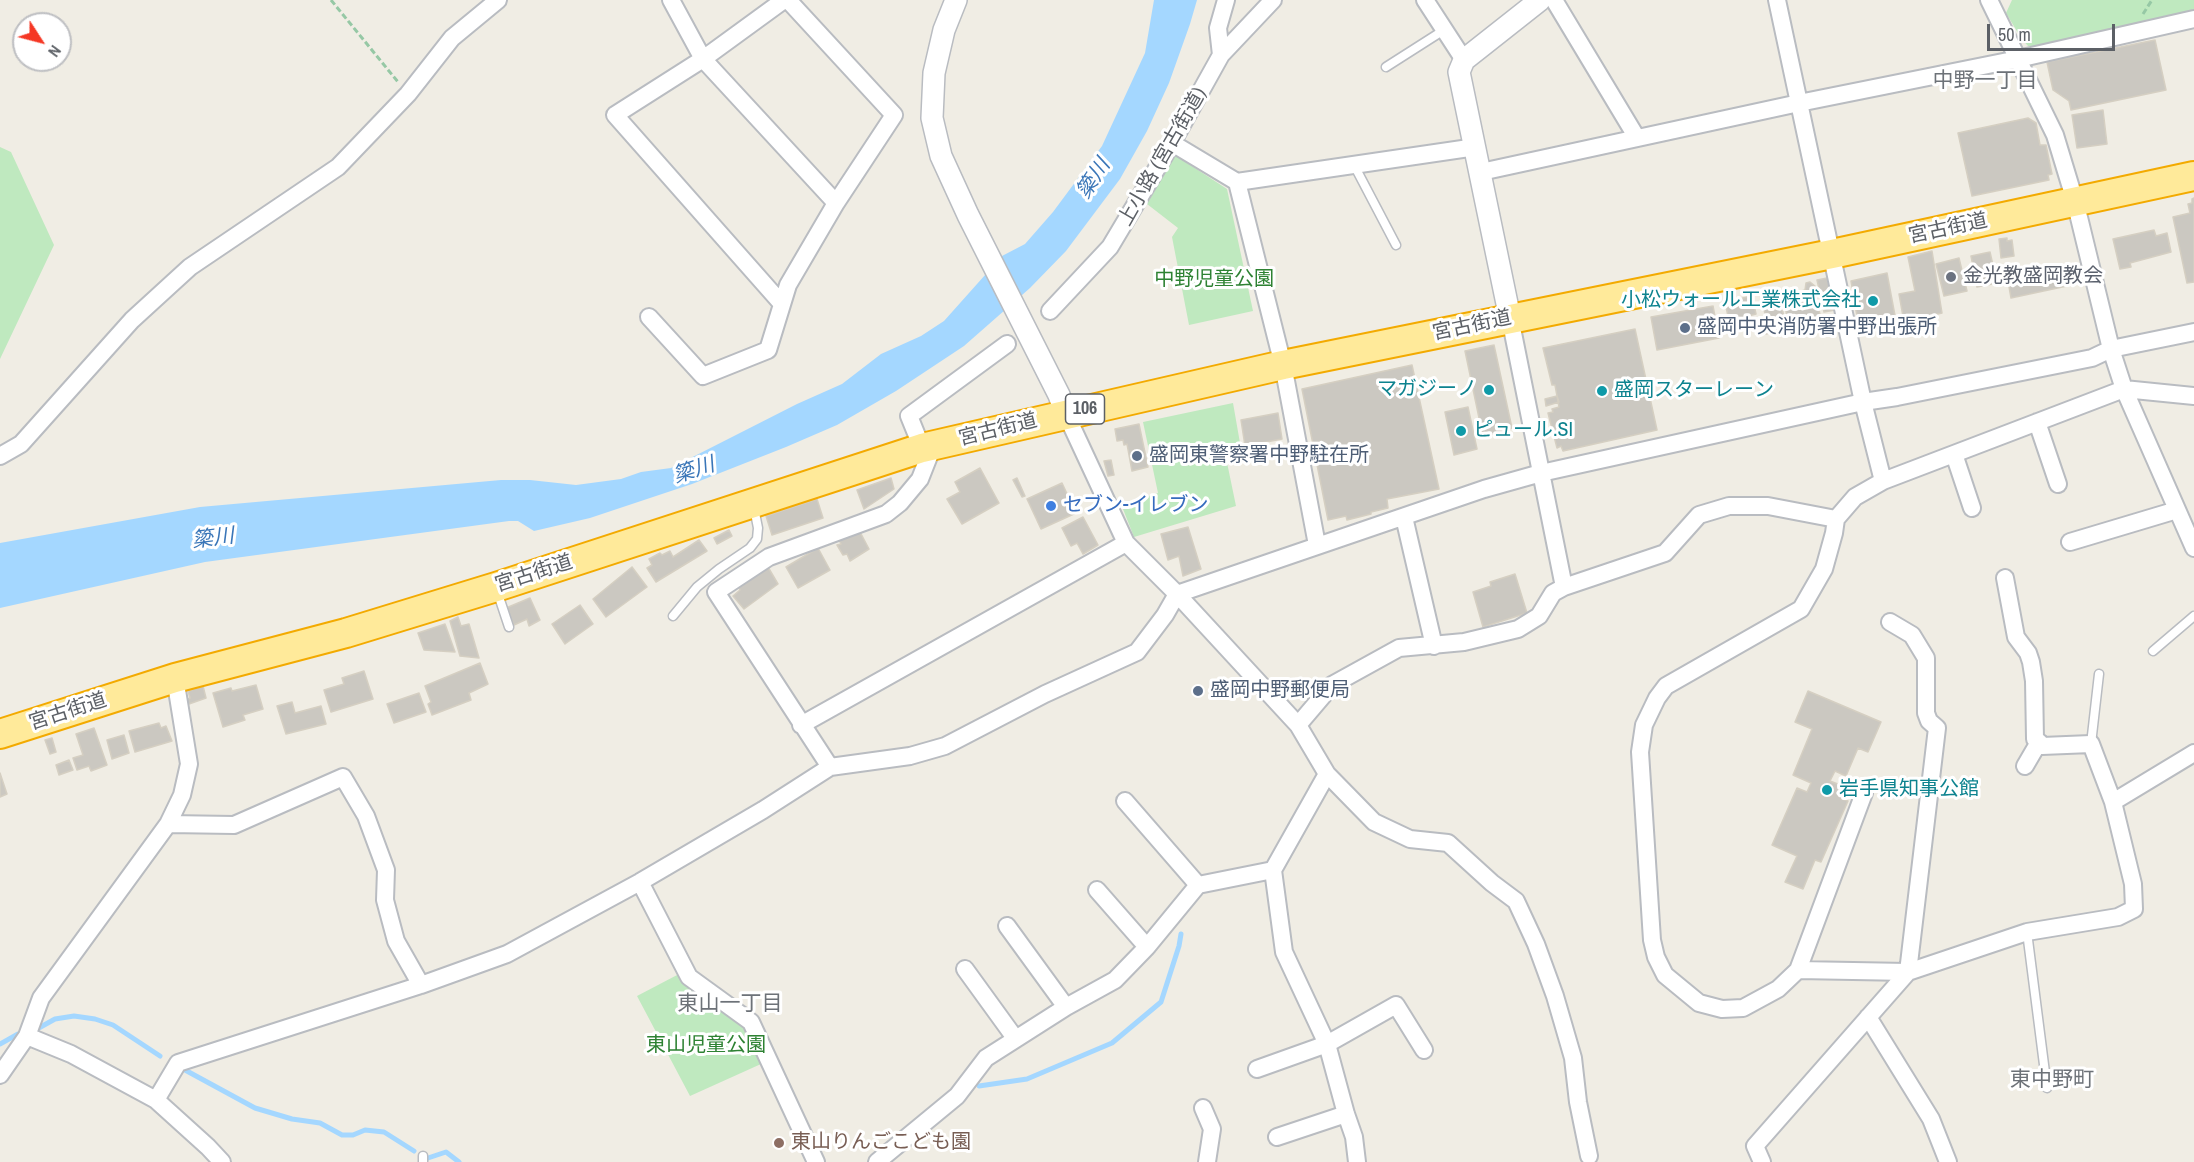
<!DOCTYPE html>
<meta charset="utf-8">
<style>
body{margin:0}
#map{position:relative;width:2194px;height:1162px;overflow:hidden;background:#f0ede4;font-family:"Archivo Narrow",sans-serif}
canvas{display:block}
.north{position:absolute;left:12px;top:12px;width:60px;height:60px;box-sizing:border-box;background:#fff;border:2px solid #bebfc2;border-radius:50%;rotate:126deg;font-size:16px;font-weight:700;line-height:24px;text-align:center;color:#5c6066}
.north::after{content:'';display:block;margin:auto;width:21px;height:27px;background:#f53724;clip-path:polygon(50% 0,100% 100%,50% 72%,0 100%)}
.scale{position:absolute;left:1987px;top:24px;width:128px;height:27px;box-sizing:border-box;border:3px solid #5c6066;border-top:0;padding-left:8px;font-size:18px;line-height:21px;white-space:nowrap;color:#5c6066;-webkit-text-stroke:4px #fff;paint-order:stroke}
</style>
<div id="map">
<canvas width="2194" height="1162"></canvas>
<div class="north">N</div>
<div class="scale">50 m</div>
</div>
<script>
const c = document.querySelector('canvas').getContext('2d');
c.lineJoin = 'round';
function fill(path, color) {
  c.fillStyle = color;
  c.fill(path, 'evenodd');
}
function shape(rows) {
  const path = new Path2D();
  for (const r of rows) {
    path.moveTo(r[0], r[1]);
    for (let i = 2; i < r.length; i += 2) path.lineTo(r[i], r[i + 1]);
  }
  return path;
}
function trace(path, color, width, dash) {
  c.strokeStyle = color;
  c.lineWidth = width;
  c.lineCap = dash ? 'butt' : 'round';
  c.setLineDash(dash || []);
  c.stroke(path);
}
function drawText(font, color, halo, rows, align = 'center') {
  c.font = font + ' "Archivo Narrow","Noto Sans JP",sans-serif';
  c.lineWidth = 6;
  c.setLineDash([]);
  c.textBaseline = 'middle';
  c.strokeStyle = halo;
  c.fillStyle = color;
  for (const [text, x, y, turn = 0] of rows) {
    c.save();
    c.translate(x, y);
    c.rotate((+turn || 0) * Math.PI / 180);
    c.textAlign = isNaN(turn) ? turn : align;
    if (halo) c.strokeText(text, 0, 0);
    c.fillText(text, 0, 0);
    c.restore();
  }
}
const green = shape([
 [2012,0,2194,0,2194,11,2038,46,2028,46,2021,38,2006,13],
 [0,147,11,152,54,245,0,359],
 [1175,155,1227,189,1253,311,1189,325,1172,237,1178,228,1147,204],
 [1233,403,1240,443,1224,448,1236,506,1134,537,1121,504,1158,493,1143,422],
 [679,974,744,1028,761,1064,690,1096,637,996]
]);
const water = shape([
 [1154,0,1197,0,1190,24,1169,83,1147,131,1120,179,1066,251,1030,288,964,346,896,391,837,425,786,447,692,484,590,518,534,531,518,521,509,521,205,562,0,608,0,543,200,507,501,480,530,480,576,485,621,479,641,472,671,468,797,404,842,384,881,354,921,336,944,321,1002,256,1025,244,1053,212,1102,146,1145,53]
]);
const stream = shape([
 [37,1029,55,1019,74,1016,95,1019,113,1025,160,1056],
 [0,1044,18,1034],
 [185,1070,255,1108,292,1119,320,1123,342,1135,353,1135,365,1130,384,1132,414,1151],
 [979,1086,1027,1079,1112,1043,1161,1002,1179,946,1181,934],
 [428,1158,446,1152,459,1162]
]);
const building = shape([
 [2155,40,2166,90,2071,110,2069,101,2053,90,2047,62,2155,40],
 [2103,110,2107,144,2077,148,2072,115,2103,110],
 [2028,118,2036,123,2040,145,2046,145,2052,174,2048,175,2049,180,1972,196,1958,133,2028,118],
 [2194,198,2194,282,2187,283,2173,217,2190,213,2188,204,2192,203,2192,199,2194,198],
 [2154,230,2156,236,2167,233,2171,252,2130,263,2131,267,2120,269,2113,239,2154,230],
 [2007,238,2007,241,2012,240,2014,256,2001,258,1999,239,2007,238],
 [1932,251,1942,313,1904,322,1899,294,1915,291,1908,257,1932,251],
 [1990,252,1997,283,1977,287,1971,256,1990,252],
 [1959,258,1967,291,1944,296,1936,264,1959,258],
 [2063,266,2067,286,2011,298,2007,275,2024,271,2025,274,2063,266],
 [1887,273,1896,321,1859,328,1851,281,1887,273],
 [1827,278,1835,310,1824,312,1817,280,1827,278],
 [1810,282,1815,286,1821,321,1788,326,1784,296,1805,290,1806,283,1810,282],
 [1778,290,1779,297,1767,299,1766,293,1778,290],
 [1752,296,1756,314,1729,321,1725,302,1752,296],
 [1780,300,1787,329,1766,334,1763,322,1770,321,1768,313,1765,314,1763,304,1780,300],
 [1713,306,1719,338,1657,350,1651,317,1713,306],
 [1635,329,1657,430,1563,451,1561,446,1557,448,1548,413,1553,412,1552,409,1559,407,1555,385,1552,385,1543,348,1635,329],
 [1494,345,1512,428,1483,437,1465,351,1494,345],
 [1412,365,1439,489,1387,499,1388,508,1371,512,1371,514,1347,520,1346,516,1328,520,1302,389,1412,365],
 [1557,396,1559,402,1546,406,1545,399,1557,396],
 [1468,407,1477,449,1454,455,1445,412,1468,407],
 [1278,413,1282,439,1245,446,1241,420,1278,413],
 [1139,424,1148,467,1132,471,1127,444,1124,445,1123,440,1117,441,1115,429,1139,424],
 [1111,460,1114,475,1108,476,1104,461,1111,460],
 [980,468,999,503,962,524,947,499,960,492,955,482,980,468],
 [891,478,894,489,864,509,857,490,891,478],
 [1017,478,1025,496,1022,497,1013,480,1017,478],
 [1062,483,1076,513,1041,529,1027,499,1062,483],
 [817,499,823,518,772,535,766,516,817,499],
 [1083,517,1098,545,1083,554,1077,543,1071,546,1062,528,1083,517],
 [1188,527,1201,569,1183,576,1179,556,1168,560,1161,534,1188,527],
 [729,530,732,536,717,544,714,538,729,530],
 [859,530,869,549,850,561,847,554,843,555,837,545,841,544,839,540,859,530],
 [699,540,707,551,656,582,647,568,652,565,649,559,660,553,662,555,670,551,673,557,699,540],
 [818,548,830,570,798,588,786,567,818,548],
 [632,567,647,587,606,617,593,599,632,567],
 [768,567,778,584,744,609,733,596,740,590,739,588,768,567],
 [1515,574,1527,613,1483,627,1473,592,1491,586,1490,582,1515,574],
 [530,598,540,620,529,626,527,619,514,625,506,608,530,598],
 [580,605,593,624,565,644,552,624,580,605],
 [458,617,461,626,469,624,479,658,460,656,450,621,458,617],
 [445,624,455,652,424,650,418,633,445,624],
 [480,663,488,684,469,693,471,700,432,715,428,704,431,702,425,686,480,663],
 [364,671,373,699,331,712,324,690,344,684,342,678,364,671],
 [256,685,263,709,243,715,245,720,223,727,213,693,231,688,232,691,256,685],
 [203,686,206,698,189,704,186,700,190,698,188,691,203,686],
 [1808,691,1881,722,1868,752,1858,748,1846,776,1835,771,1830,781,1848,788,1842,799,1848,801,1821,862,1815,860,1803,889,1785,882,1797,856,1772,845,1797,788,1807,792,1811,783,1793,775,1812,729,1795,722,1808,691],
 [419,693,426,712,394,723,387,704,419,693],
 [292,702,295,713,321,706,326,724,286,734,277,706,292,702],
 [159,723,161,728,166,726,172,741,135,752,129,731,159,723],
 [94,728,107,765,91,771,89,766,77,770,73,758,83,755,76,734,94,728],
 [124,735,129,753,112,759,107,740,124,735],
 [52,738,56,752,50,754,45,740,52,738],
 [69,760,73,770,59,775,56,765,69,760],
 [0,773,7,794,0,797,0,773]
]);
const path = shape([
 [331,0,398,82],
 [2143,14,2152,0]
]);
const service = shape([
 [1386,67,1444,30],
 [1354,165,1396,245],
 [497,591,509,627],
 [673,616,697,587,719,569,750,548,757,539,758,528,754,508],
 [2153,651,2194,616],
 [2091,744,2099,674],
 [2027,932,2047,1088],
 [423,1156,423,1162]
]);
const minor = shape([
 [671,0,703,59,836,203],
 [1425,0,1464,60],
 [1554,0,1637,138],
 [1777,0,1863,402,1883,481],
 [1989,0,2055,135,2075,201,2111,349,2124,389,2194,548],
 [1221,55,1218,28,1226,0],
 [1172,143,1237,182,1476,147],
 [1481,172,1799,103,2018,59,2194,19],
 [1237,182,1283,365,1317,545],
 [782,304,615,115,703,59,784,0],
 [1050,311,1110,247,1172,143,1221,55,1273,0],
 [649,317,703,376,768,350,788,285,836,203,894,115,788,0],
 [1510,318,1564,587],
 [1066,414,1126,543,1177,594,1298,725,1327,774,1374,822,1410,839,1448,843,1492,883,1516,901,1536,944,1555,996,1573,1058,1578,1102,1589,1156],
 [2037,422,2058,484],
 [922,448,909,416,1007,344],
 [1954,454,1972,508],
 [0,456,21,444,132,320,190,267,338,167,408,94,452,38,498,0],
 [1404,517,1434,646],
 [2070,542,2177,510],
 [2005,578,2016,637,2028,653,2031,662,2034,681,2035,739,2042,746,2091,744,2113,802,2133,884,2134,909,2118,917,2027,932,1908,972,1798,970,1778,989,1743,1008,1722,1009,1699,1003,1665,975,1656,957,1652,940,1640,752,1644,725,1657,698,1666,686,1801,609,1824,569,1834,533,1836,519,1855,497,1883,481,2124,389,2194,396],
 [801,725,1126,543],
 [1298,725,1332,685,1399,648,1464,642,1518,629,1539,616,1553,593,1564,587,1665,553,1699,515,1729,506,1768,506,1836,519],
 [2025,766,2039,742],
 [830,767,910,756,945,746,1045,694,1137,652,1165,615,1177,594,1484,489,1541,473,1863,402,1897,397,2092,358,2111,349,2194,332],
 [1327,774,1273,870,1284,952,1327,1044,1346,1114,1354,1137,1357,1162],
 [1125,801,1198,885],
 [2113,802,2194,753],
 [168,824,234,825,343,777,366,816,386,870,385,900,396,941,421,985],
 [640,882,689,977,751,1022,816,1162],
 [1097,890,1147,947],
 [1007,926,1066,1007],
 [965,969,1015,1038],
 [1798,970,1864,793],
 [1868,1017,1931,1119,1948,1162],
 [27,1036,71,1054,156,1100,208,1147,222,1162],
 [1257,1069,1327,1044,1396,1005,1424,1050],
 [0,1075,27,1036,41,998,168,824,182,795,189,764,175,678],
 [156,1100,178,1063,421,985,507,954,640,882,763,810,830,767,716,592,769,557,886,514,900,503,920,479,933,446],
 [1203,1108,1212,1129,1207,1162],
 [1277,1137,1346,1114],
 [877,1162,957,1096,986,1058,1066,1007,1115,980,1147,947,1198,885,1273,870],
 [1762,1162,1755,1146,1908,972,1937,728,1929,721,1926,713,1926,658,1912,635,1890,622]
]);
const tertiary = shape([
 [956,0,944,30,934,73,932,118,941,156,968,215,1059,395,1066,414],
 [1510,318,1459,72,1464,60,1540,0]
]);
const trunk = shape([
 [0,734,175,678,346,633,496,587,922,448,1283,365,1832,254,2194,176]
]);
const markers = [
 [1951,277,6,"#6b7280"],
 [1873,301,6,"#0f9aa8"],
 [1685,328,6,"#5c6f8a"],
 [1489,390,6,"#0f9aa8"],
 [1602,391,6,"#0f9aa8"],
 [1461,431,6,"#0f9aa8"],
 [1137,456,6,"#5c6f8a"],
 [1051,506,6,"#3f7fe0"],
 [1198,691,6,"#5c6f8a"],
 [1827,790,6,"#0f9aa8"],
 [779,1143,6,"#8d6e63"]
];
const shields = [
 [1085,409,39]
];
const shieldNames = [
 ["106",1085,409]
];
const streetNames = [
 ["上小路 (宮古街道)",1163,157,-60],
 ["宮古街道",1948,229,-12],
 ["宮古街道",1472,326,-12],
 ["宮古街道",998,430,-14],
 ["宮古街道",534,574,-18],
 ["宮古街道",68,712,-18]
];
const worshipNames = [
 ["金光教盛岡教会",1963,277]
];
const parkNames = [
 ["中野児童公園",1214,280],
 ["東山児童公園",706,1046]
];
const cultureNames = [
 ["小松ウォール工業株式会社",1861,301,"right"],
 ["マガジーノ",1477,390,"right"],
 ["盛岡スターレーン",1614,391],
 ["ピュール.SI",1473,431],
 ["岩手県知事公館",1839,790]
];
const serviceNames = [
 ["盛岡中央消防署中野出張所",1697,328],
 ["盛岡東警察署中野駐在所",1149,456],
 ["盛岡中野郵便局",1210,691]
];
const shopNames = [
 ["セブン-イレブン",1063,506]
];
const educationNames = [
 ["東山りんごこども園",791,1143]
];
const neighbourhoodNames = [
 ["中野一丁目",1985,81],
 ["東山一丁目",730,1004],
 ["東中野町",2052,1080]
];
const waterNames = [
 ["簗川",1094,179,-57],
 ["簗川",694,471,-18],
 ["簗川",213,539,-7]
];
fill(green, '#bfe9bf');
fill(water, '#a4d7ff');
trace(stream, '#a4d7ff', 5);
fill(building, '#cbc8c1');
trace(building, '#d5cfc2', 1.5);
trace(service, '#b9bcc1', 11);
trace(minor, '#b9bcc1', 20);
trace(tertiary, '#b9bcc1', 24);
trace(trunk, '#f3aa00', 32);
trace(path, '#96c8a5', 3, [6, 3]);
trace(service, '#fff', 8);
trace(minor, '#fff', 16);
trace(tertiary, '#fff', 21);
trace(trunk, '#ffea9a', 28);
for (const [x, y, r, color] of markers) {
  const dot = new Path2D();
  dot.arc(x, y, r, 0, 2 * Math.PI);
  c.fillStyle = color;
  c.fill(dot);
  trace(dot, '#fff', 2);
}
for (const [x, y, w] of shields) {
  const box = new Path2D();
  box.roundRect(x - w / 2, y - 15, w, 30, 4.5);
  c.fillStyle = '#fff';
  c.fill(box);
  trace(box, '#5c6066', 1.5);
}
drawText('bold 18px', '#5c6066', null, shieldNames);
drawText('20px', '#5c6066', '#fff', streetNames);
drawText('20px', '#5b616d', '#fff', worshipNames, 'left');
drawText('20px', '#2e8233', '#fff', parkNames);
drawText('20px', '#0d838f', '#fff', cultureNames, 'left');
drawText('20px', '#4e5e75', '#fff', serviceNames, 'left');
drawText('20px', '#366cbe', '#fff', shopNames, 'left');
drawText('20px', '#785e54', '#fff', educationNames, 'left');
drawText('21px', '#6d7278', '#fff', neighbourhoodNames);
drawText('italic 21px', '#3a76b8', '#fff', waterNames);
</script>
